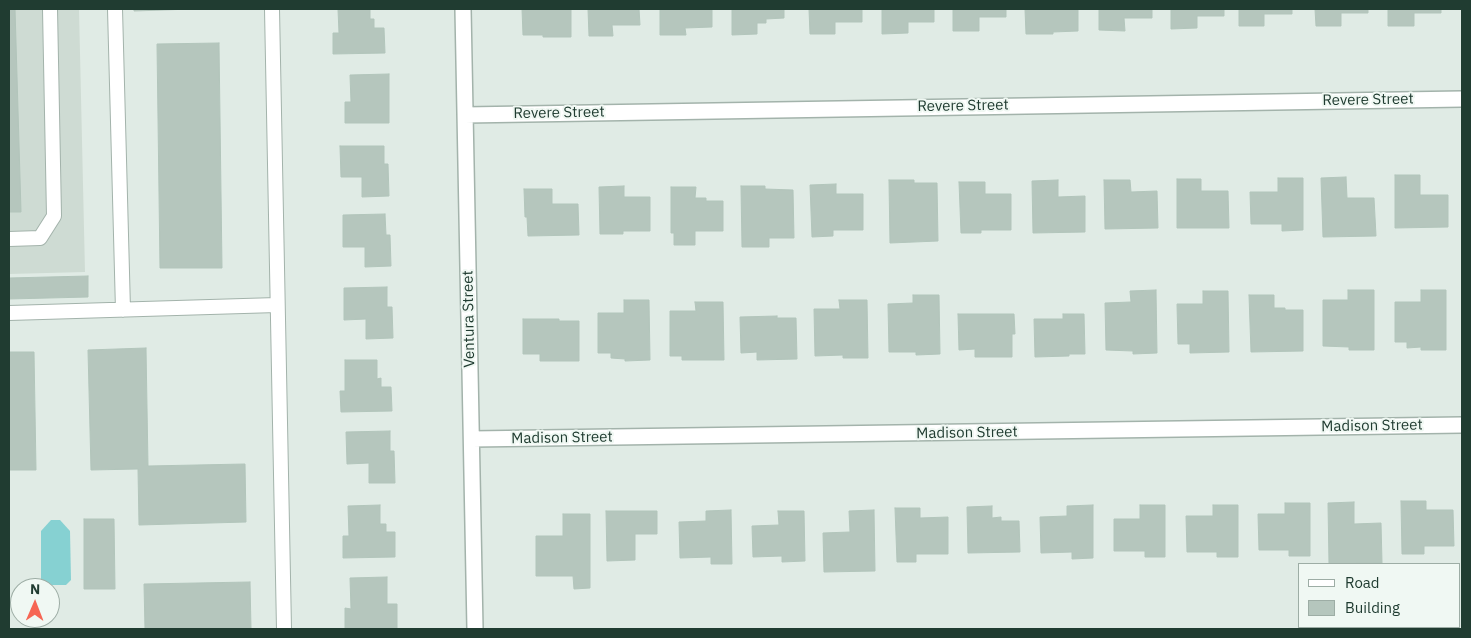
<!DOCTYPE html>
<style>
body{margin:0}
#map{position:relative;width:1471px;height:638px;overflow:hidden;background:#e0ebe5;font-family:"IBM Plex Sans",sans-serif}
canvas{display:block}
.frame{position:absolute;inset:0;border:10px solid #203c31;pointer-events:none}
.legend{position:absolute;left:1298px;top:563px;width:162px;height:65px;box-sizing:border-box;background:#f0f8f3;border:1px solid #9dada5;margin:0;padding:6px 9px;list-style:none;font-size:15px;color:#203c31}
.legend li{display:flex;align-items:center;gap:10px;height:25px}
.legend b{width:25px;border:1px solid #9dada5}
.north{position:absolute;left:10px;top:578px;width:50px;height:50px;box-sizing:border-box;background:#f0f8f3;border:1px solid #9dada5;border-radius:50%;rotate:1deg;font-size:14px;font-weight:700;line-height:20px;text-align:center;color:#203c31}
.north::after{content:'';display:block;margin:auto;width:18px;height:22px;background:#f66654;clip-path:polygon(50% 0,100% 100%,50% 72%,0 100%)}
</style>
<div id="map">
<canvas width="1471" height="638"></canvas>
<div class="frame"></div>
<ul class="legend">
<li><b style="height:6px;background:#fff"></b>Road</li>
<li><b style="height:14px;background:#b5c6bd"></b>Building</li>
</ul>
<div class="north">N</div>
</div>
<script>
const c = document.querySelector('canvas').getContext('2d');
c.lineJoin = 'round';
function fill(path, color) {
  c.fillStyle = color;
  c.fill(path, 'evenodd');
}
function shape(rows) {
  const path = new Path2D();
  for (const r of rows) {
    path.moveTo(r[0], r[1]);
    for (let i = 2; i < r.length; i += 2) path.lineTo(r[i], r[i + 1]);
  }
  return path;
}
function trace(path, color, width, dash) {
  c.strokeStyle = color;
  c.lineWidth = width;
  c.lineCap = dash ? 'butt' : 'round';
  c.setLineDash(dash || []);
  c.stroke(path);
}
function drawText(font, color, halo, rows, align = 'center') {
  c.font = font + ' "IBM Plex Sans",sans-serif';
  c.lineWidth = 4;
  c.setLineDash([]);
  c.textBaseline = 'middle';
  c.strokeStyle = halo;
  c.fillStyle = color;
  for (const [text, x, y, turn = 0] of rows) {
    c.save();
    c.translate(x, y);
    c.rotate((+turn || 0) * Math.PI / 180);
    c.textAlign = isNaN(turn) ? turn : align;
    if (halo) c.strokeText(text, 0, 0);
    c.fillText(text, 0, 0);
    c.restore();
  }
}
const built = shape([
 [9,9,79,9,85,272,9,274]
]);
const water = shape([
 [51,520,60,520,70,531,71,580,66,585,45,585,41,580,41,531]
]);
const building = shape([
 [9,9,15,9,21,212,9,212,9,9],
 [134,9,192,9,134,11,134,9],
 [338,9,370,9,370,19,374,19,374,28,384,28,385,53,333,54,333,33,339,33,338,9],
 [522,9,571,9,571,37,543,37,543,35,523,35,522,9],
 [588,9,639,9,640,25,612,25,613,36,589,36,588,9],
 [660,9,712,9,712,27,685,28,686,35,660,35,660,9],
 [732,9,784,9,784,18,766,19,766,23,757,23,757,34,732,35,732,9],
 [809,9,862,9,862,22,835,22,835,34,810,34,809,9],
 [882,9,934,9,934,22,908,22,908,33,882,34,882,9],
 [953,9,1006,9,1006,17,979,17,979,31,953,31,953,9],
 [1025,9,1078,9,1078,31,1053,32,1053,34,1026,34,1025,9],
 [1099,9,1152,9,1152,18,1124,18,1125,31,1099,30,1099,9],
 [1171,9,1224,9,1224,16,1197,16,1197,28,1171,29,1171,9],
 [1239,9,1292,9,1292,14,1264,14,1264,26,1239,26,1239,9],
 [1315,9,1368,9,1368,13,1341,13,1341,26,1316,26,1315,9],
 [1388,9,1441,9,1441,13,1414,13,1414,26,1388,26,1388,9],
 [219,43,222,268,160,268,157,44,219,43],
 [389,74,389,123,345,123,345,102,351,102,350,75,389,74],
 [340,146,384,146,384,164,388,164,389,196,362,197,362,177,341,177,340,146],
 [1395,175,1420,175,1420,195,1448,195,1448,227,1395,228,1395,175],
 [1346,177,1347,198,1374,198,1376,236,1323,237,1321,178,1346,177],
 [1278,178,1303,178,1303,230,1282,231,1282,224,1251,224,1250,192,1278,192,1278,178],
 [1177,179,1201,179,1201,191,1228,191,1229,228,1177,228,1177,179],
 [889,180,914,180,914,183,937,183,938,241,890,243,889,180],
 [1058,180,1058,197,1085,196,1085,232,1033,233,1032,181,1058,180],
 [1104,180,1130,180,1131,192,1157,191,1158,228,1105,229,1104,180],
 [959,182,985,182,985,194,1011,194,1011,230,981,230,981,233,961,233,959,182],
 [836,184,836,194,863,194,863,230,833,230,833,236,812,237,810,185,836,184],
 [624,186,624,197,650,197,650,231,623,231,623,234,600,234,599,187,624,186],
 [741,186,765,186,765,189,793,190,794,238,769,238,769,247,742,247,741,186],
 [671,187,696,187,695,198,706,198,706,201,723,201,723,231,695,231,695,245,674,245,674,233,671,233,671,187],
 [524,189,552,189,552,204,578,204,579,235,528,236,527,217,525,217,524,189],
 [385,214,386,235,390,235,391,266,365,267,365,247,343,247,343,215,385,214],
 [88,276,88,297,9,299,9,278,88,276],
 [387,287,387,307,392,307,393,338,366,339,366,319,344,320,344,288,387,287],
 [1156,290,1157,353,1133,354,1133,351,1106,350,1105,303,1131,302,1130,291,1156,290],
 [1348,290,1374,290,1374,350,1349,350,1349,347,1323,346,1323,300,1348,300,1348,290],
 [1421,290,1446,290,1446,350,1421,350,1421,347,1407,348,1407,342,1395,342,1395,302,1421,302,1421,290],
 [1203,291,1228,291,1229,352,1190,353,1190,344,1178,344,1177,304,1203,304,1203,291],
 [913,295,939,295,940,354,916,355,916,352,889,352,888,304,913,303,913,295],
 [1249,295,1274,295,1274,308,1285,308,1285,310,1303,310,1303,351,1251,352,1249,295],
 [624,300,649,300,650,360,625,361,625,359,611,358,611,353,598,353,598,313,624,313,624,300],
 [839,300,867,300,868,358,843,358,843,355,815,356,814,309,840,309,839,300],
 [695,302,723,302,724,360,682,360,682,356,670,356,670,311,696,311,695,302],
 [958,314,1014,314,1015,334,1012,334,1012,357,975,357,975,349,959,350,958,314],
 [1063,314,1084,314,1085,354,1069,354,1069,356,1035,357,1034,319,1063,319,1063,314],
 [777,316,777,318,796,318,797,359,757,360,757,352,741,353,740,317,777,316],
 [523,319,559,319,559,321,579,321,579,361,540,361,540,354,523,354,523,319],
 [146,348,148,466,245,464,246,522,139,525,138,469,91,470,88,350,146,348],
 [9,352,34,352,36,470,9,470,9,352],
 [345,360,377,360,377,379,381,378,381,387,391,387,392,411,341,412,340,391,345,391,345,360],
 [390,431,390,451,394,451,395,483,369,483,369,463,347,464,346,432,390,431],
 [1401,501,1426,501,1426,510,1453,510,1454,546,1424,546,1424,554,1402,554,1401,501],
 [1354,502,1354,524,1381,523,1382,563,1329,564,1328,503,1354,502],
 [1285,503,1310,503,1310,556,1289,556,1289,550,1259,550,1258,514,1285,514,1285,503],
 [380,505,380,524,386,524,386,532,395,532,395,557,343,558,343,536,349,536,348,506,380,505],
 [1093,505,1093,558,1072,559,1072,552,1041,553,1040,517,1067,516,1067,506,1093,505],
 [1140,505,1165,505,1165,557,1145,557,1145,551,1114,551,1114,519,1140,519,1140,505],
 [1213,505,1238,505,1238,557,1217,557,1217,552,1187,552,1186,516,1213,516,1213,505],
 [992,506,992,518,1001,517,1001,521,1019,521,1020,552,968,553,967,507,992,506],
 [895,508,920,508,920,518,948,517,948,554,916,554,916,562,897,562,895,508],
 [731,510,732,564,711,564,711,557,680,558,679,522,706,521,706,511,731,510],
 [874,510,875,571,824,572,823,533,850,532,849,511,874,510],
 [606,511,657,511,657,534,635,534,635,560,607,561,606,511],
 [778,511,804,511,805,561,782,562,782,556,753,557,752,526,779,525,778,511],
 [563,514,590,514,590,588,574,589,573,576,536,576,536,536,563,536,563,514],
 [84,519,114,519,115,589,84,589,84,519],
 [387,577,387,604,397,604,397,629,345,629,345,608,351,609,350,578,387,577],
 [250,582,251,629,145,629,144,584,250,582],
 [1408,627,1439,627,1439,629,1408,629,1408,627]
]);
const lane = shape([
 [115,9,123,310],
 [272,9,284,629],
 [9,239,40,238,54,216,50,9],
 [9,313,277,305]
]);
const street = shape([
 [463,9,475,629],
 [465,115,1462,99],
 [472,439,1462,425]
]);
const streetNames = [
 ["Revere Street",1368,100,-1],
 ["Revere Street",963,106,-1],
 ["Revere Street",559,113,-1],
 ["Ventura Street",469,319,-91],
 ["Madison Street",1372,426,-1],
 ["Madison Street",967,433,-1],
 ["Madison Street",562,438,-1]
];
fill(built, '#cedbd3');
fill(water, '#86d1d2');
fill(building, '#b5c6bd');
trace(building, '#b2c5bb', 1);
trace(lane, '#a3b3ab', 16);
trace(street, '#a3b3ab', 18);
trace(lane, '#fff', 14);
trace(street, '#fff', 15);
drawText('15px', '#203c31', '#f0f8f3', streetNames);
</script>
